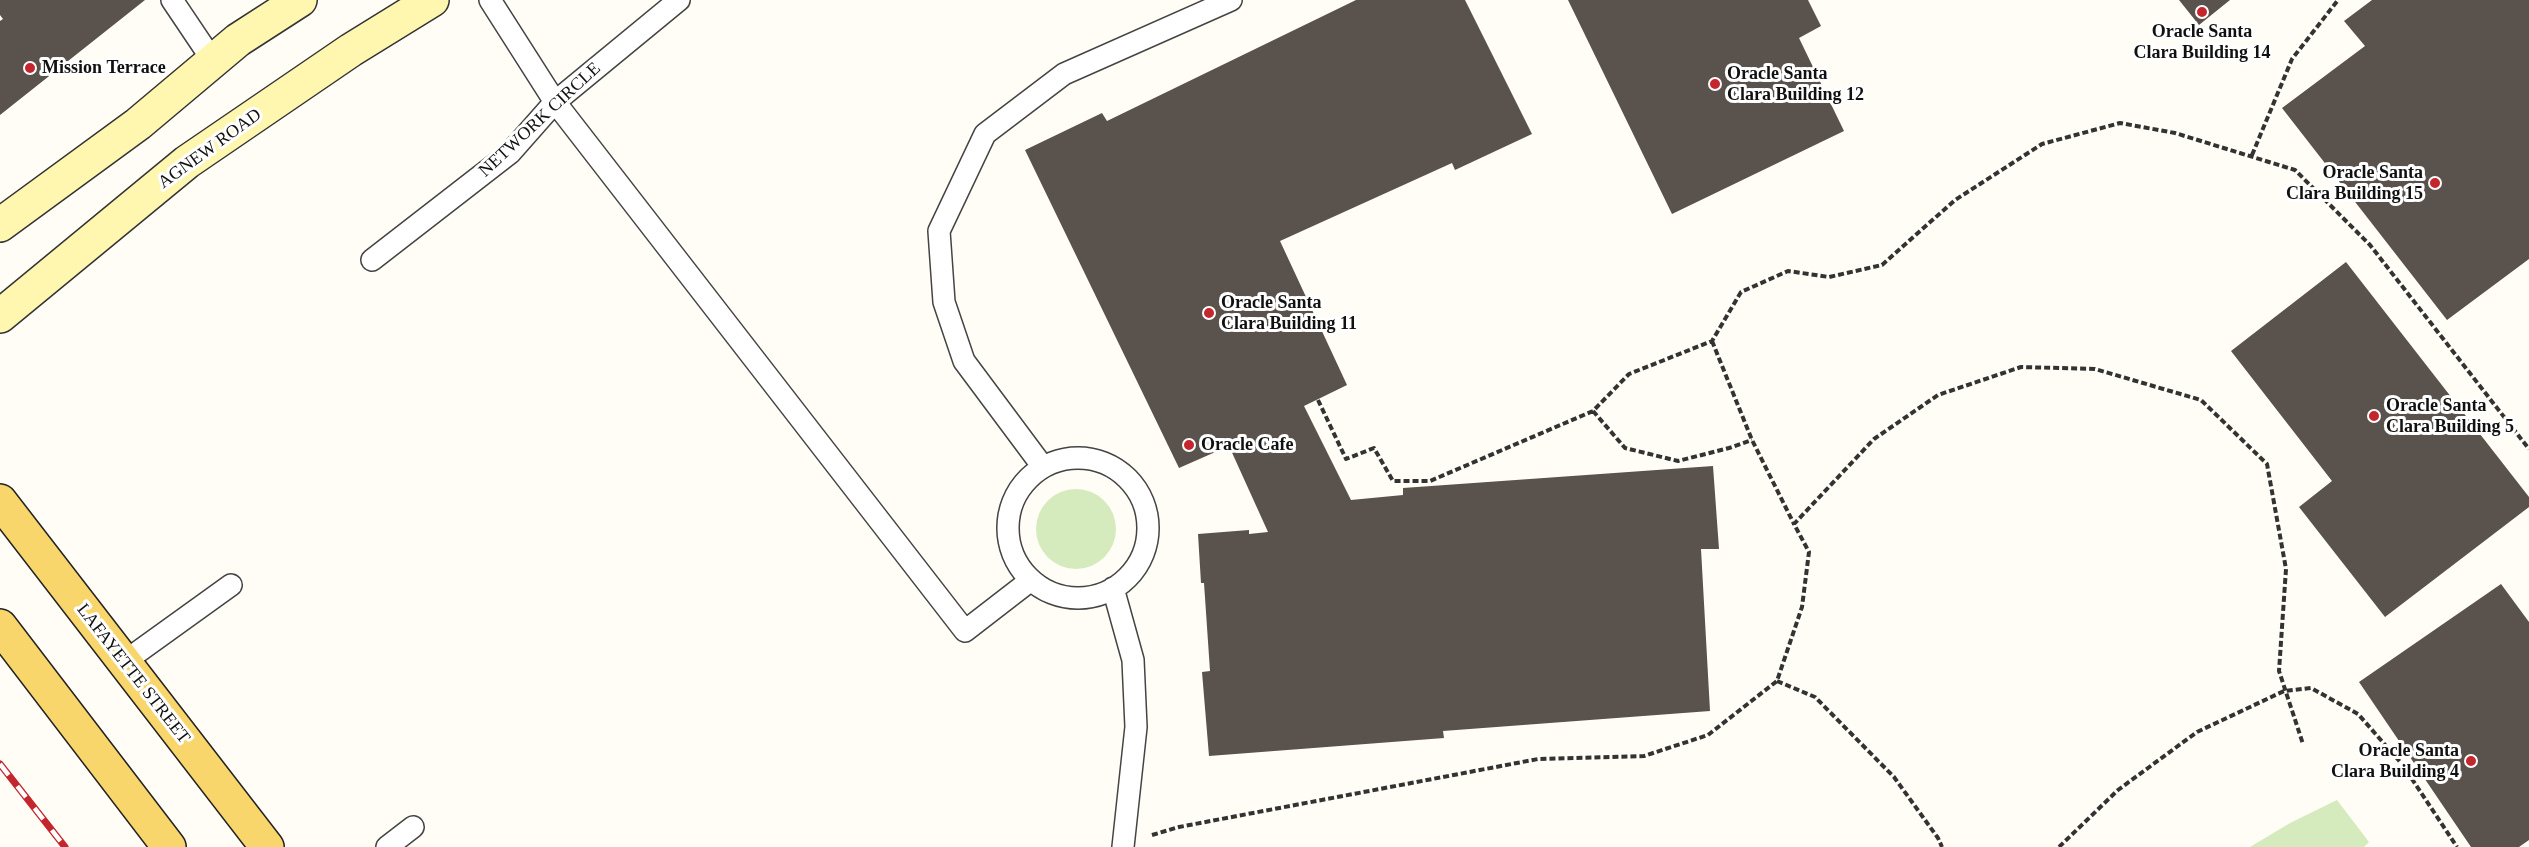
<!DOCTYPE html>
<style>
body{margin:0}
canvas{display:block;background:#fffdf5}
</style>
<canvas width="2529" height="847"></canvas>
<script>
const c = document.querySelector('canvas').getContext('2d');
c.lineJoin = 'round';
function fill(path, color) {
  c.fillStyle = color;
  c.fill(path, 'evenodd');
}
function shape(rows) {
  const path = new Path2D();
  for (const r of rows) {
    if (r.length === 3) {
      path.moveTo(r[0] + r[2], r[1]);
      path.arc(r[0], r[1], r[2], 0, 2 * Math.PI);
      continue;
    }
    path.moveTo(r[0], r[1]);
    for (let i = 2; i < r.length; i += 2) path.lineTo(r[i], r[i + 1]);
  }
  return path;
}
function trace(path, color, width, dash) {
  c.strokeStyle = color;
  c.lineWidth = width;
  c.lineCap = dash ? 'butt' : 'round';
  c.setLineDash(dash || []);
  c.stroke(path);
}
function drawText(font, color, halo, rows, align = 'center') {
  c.font = font + ' "Times New Roman",serif';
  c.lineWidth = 6;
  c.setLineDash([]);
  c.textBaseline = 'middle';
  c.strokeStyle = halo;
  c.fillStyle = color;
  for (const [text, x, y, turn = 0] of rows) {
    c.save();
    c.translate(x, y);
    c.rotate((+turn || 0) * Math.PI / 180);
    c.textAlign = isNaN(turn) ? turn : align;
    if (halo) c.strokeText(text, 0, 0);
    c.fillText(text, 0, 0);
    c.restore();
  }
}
const green = shape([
 [1076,529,40],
 [2337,800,2369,842,2364,847,2250,847,2290,823]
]);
const building = shape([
 [0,0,145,0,0,115,0,21,3,19,0,15],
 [1356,0,1465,0,1532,134,1455,170,1452,163,1280,241,1347,385,1304,406,1351,500,1403,495,1403,488,1713,466,1719,549,1701,549,1710,711,1443,731,1444,738,1209,756,1202,672,1210,671,1204,583,1201,583,1198,534,1249,530,1249,534,1268,532,1229,446,1179,468,1025,150,1102,113,1107,121],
 [1568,0,1808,0,1821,26,1799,38,1844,131,1672,214],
 [2179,0,2230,0,2199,25],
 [2372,0,2529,0,2529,259,2447,320,2282,108,2365,46,2344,21],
 [2346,262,2529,497,2529,507,2385,617,2299,507,2332,481,2231,351],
 [2501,584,2529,622,2529,840,2519,847,2471,847,2359,682]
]);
const path = shape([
 [2252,155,2292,59,2338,0],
 [1712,341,1752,440,1794,524],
 [1318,400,1346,459,1374,448,1393,481,1430,481,1593,411,1629,374,1712,341,1741,292,1788,271,1829,277,1882,265,1955,200,2042,144,2120,123,2175,133,2295,170,2370,245,2529,449],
 [1593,411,1625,448,1678,461,1729,448,1752,440],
 [1777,681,1815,697,1894,777,1938,838,1942,847],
 [1152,835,1179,827,1538,759,1644,756,1708,735,1777,681,1802,607,1809,552,1794,524,1874,439,1938,395,2021,367,2095,369,2201,400,2267,464,2286,569,2279,671,2303,744],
 [2059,847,2118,790,2197,732,2284,691,2311,688,2358,714,2402,764,2457,847]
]);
const lane = shape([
 [172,0,213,61],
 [490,0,555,102,965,631,1031,580],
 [372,260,510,153,555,102,679,0],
 [1078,528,70],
 [1043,467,964,361,944,302,939,231,985,134,1064,74,1231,0],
 [1113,588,1133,660,1136,727,1123,847],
 [124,662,231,585],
 [387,847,413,827]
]);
const secondary = shape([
 [0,225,138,124,238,40,300,0],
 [0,316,187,162,351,50,432,0]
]);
const primary = shape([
 [0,501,267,847],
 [0,626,169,847]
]);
const rail = shape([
 [0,764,65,847]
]);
const markers = [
 [2202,12,6,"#c4262e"],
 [30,68,6,"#c4262e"],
 [1715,84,6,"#c4262e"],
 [2435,183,6,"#c4262e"],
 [1209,313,6,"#c4262e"],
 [2374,416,6,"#c4262e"],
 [1189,445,6,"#c4262e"],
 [2471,761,6,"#c4262e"]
];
const poiNames = [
 ["Oracle Santa",2202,32,"center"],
 ["Clara Building 14",2202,53,"center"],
 ["Mission Terrace",42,68],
 ["Oracle Santa",1727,74],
 ["Clara Building 12",1727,95],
 ["Oracle Santa",2423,173,"right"],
 ["Clara Building 15",2423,194,"right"],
 ["Oracle Santa",1221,303],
 ["Clara Building 11",1221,324],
 ["Oracle Santa",2386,406],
 ["Clara Building 5",2386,427],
 ["Oracle Cafe",1201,445],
 ["Oracle Santa",2459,751,"right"],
 ["Clara Building 4",2459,772,"right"]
];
const streetNames = [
 ["NETWORK CIRCLE",540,120,-43],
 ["AGNEW ROAD",210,149,-36],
 ["LAFAYETTE STREET",133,674,52]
];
fill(green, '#d5ebbd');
fill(building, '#5a524d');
trace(lane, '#444', 24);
trace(secondary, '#333', 36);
trace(primary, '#222', 36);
trace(path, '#333', 4, [6, 3]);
trace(lane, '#fff', 21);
trace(secondary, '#fff6b0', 33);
trace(primary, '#f9d66b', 33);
trace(rail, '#c4262e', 7);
trace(rail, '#fff', 4.5, [14]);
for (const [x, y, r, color] of markers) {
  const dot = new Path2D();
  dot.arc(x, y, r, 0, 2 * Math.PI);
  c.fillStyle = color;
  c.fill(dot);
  trace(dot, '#fff', 2);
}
drawText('bold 18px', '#111', '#fff', poiNames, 'left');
drawText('18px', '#111', '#fff', streetNames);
</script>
